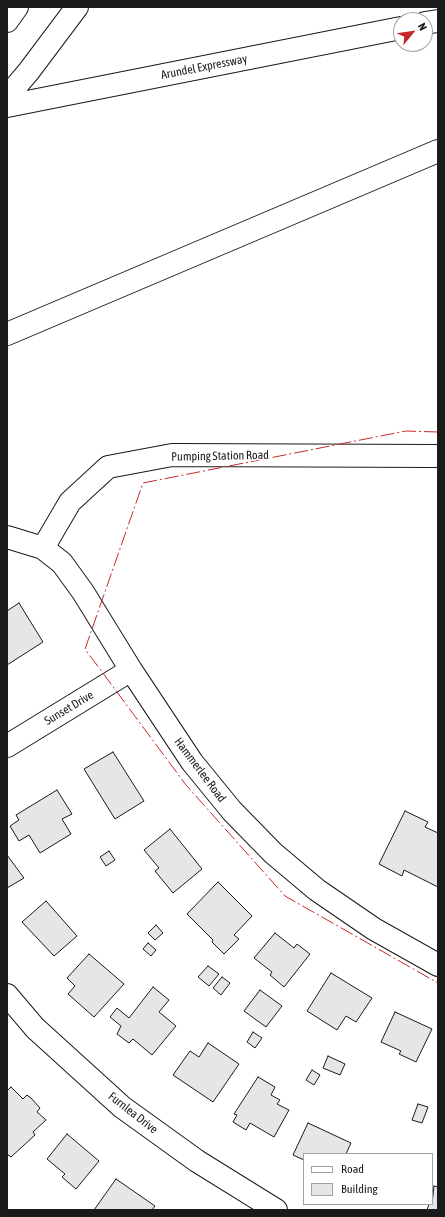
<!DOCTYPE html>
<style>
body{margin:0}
#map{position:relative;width:445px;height:1217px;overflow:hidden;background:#fff;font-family:"Asap Condensed",sans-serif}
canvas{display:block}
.frame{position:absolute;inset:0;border:8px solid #1a1a1a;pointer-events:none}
.legend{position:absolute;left:303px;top:1153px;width:130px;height:52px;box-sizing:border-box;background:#fff;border:1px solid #a3a3a3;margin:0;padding:5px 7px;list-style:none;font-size:12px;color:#1a1a1a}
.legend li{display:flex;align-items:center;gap:8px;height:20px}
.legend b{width:20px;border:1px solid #a3a3a3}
.north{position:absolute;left:393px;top:12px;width:40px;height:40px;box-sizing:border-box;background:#fff;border:1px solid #a3a3a3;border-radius:50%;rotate:61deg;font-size:11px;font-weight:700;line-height:16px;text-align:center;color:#1a1a1a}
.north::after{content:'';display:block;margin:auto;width:14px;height:18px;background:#c62828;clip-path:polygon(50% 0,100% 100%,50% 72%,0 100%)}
</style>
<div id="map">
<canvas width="445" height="1217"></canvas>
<div class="frame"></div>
<ul class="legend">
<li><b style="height:5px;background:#fff"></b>Road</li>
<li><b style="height:11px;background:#e6e6e6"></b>Building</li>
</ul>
<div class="north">N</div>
</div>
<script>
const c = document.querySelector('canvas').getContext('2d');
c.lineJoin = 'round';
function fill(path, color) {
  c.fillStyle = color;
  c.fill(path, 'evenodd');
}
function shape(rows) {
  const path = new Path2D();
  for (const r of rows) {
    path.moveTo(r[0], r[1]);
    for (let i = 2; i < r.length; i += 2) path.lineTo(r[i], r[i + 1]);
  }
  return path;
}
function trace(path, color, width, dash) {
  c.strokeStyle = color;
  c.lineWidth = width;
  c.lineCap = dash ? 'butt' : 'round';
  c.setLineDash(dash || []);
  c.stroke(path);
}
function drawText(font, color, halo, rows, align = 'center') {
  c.font = font + ' "Asap Condensed",sans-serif';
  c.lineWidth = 3;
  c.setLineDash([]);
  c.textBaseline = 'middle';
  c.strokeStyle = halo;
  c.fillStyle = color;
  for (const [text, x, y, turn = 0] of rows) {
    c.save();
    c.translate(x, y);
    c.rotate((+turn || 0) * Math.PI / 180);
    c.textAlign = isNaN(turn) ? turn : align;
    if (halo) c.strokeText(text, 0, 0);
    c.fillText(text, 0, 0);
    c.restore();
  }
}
const building = shape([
 [19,603,43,642,7,665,7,611,19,603],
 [113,752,144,801,115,819,84,769,113,752],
 [57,790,72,814,62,819,71,834,40,853,29,835,19,841,10,826,19,820,16,815,57,790],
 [405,811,428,822,425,827,438,833,438,887,404,870,402,876,379,864,405,811],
 [170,829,202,869,173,893,155,871,159,868,144,850,170,829],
 [109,851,115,860,106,866,100,857,109,851],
 [7,855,24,878,7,888,7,855],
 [218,882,252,916,234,935,239,939,224,954,212,942,213,940,187,914,218,882],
 [46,901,77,936,54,956,22,922,46,901],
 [156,925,163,933,155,940,148,933,156,925],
 [275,933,294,948,297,944,310,954,284,987,270,975,272,972,254,958,275,933],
 [148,943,156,950,151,956,143,949,148,943],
 [89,954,124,984,94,1017,68,994,75,986,67,978,89,954],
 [208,966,219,974,209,986,198,977,208,966],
 [331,973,372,998,356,1022,346,1016,337,1030,307,1011,331,973],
 [222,977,230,983,221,995,213,988,222,977],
 [153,987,169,1000,159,1012,176,1026,152,1055,133,1039,129,1043,117,1034,121,1026,110,1017,117,1008,129,1018,153,987],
 [260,990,282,1006,266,1027,244,1011,260,990],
 [395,1012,432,1029,416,1062,399,1054,401,1051,381,1042,395,1012],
 [253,1032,262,1038,255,1048,247,1042,253,1032],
 [208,1043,239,1064,213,1102,173,1075,190,1051,199,1057,208,1043],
 [328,1056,345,1064,340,1075,323,1068,328,1056],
 [312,1070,320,1075,314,1085,306,1080,312,1070],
 [258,1077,275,1087,271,1095,280,1100,277,1104,289,1110,274,1137,250,1123,246,1130,233,1122,237,1115,234,1114,258,1077],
 [11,1087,23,1099,27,1095,31,1098,40,1108,37,1112,46,1120,33,1132,35,1135,11,1157,7,1154,7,1091,11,1087],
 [418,1104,428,1107,422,1123,412,1120,418,1104],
 [308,1123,351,1143,346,1154,304,1154,304,1160,293,1155,308,1123],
 [67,1134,99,1161,76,1189,62,1177,65,1174,47,1159,67,1134],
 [116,1179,155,1206,152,1210,94,1210,116,1179],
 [434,1186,438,1187,438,1210,427,1210,429,1204,432,1204,434,1186]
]);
const minor = shape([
 [7,537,43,548,62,563,83,592,131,670,192,762,232,811,273,853,317,890,374,929,438,965],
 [43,548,70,502,108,467,172,455,438,456],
 [7,746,131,670],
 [7,995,35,1028,122,1107,197,1161,276,1210]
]);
const major = shape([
 [7,21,17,7],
 [7,97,29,71,77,7]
]);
const highway = shape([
 [425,23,438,21],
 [7,106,401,28],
 [7,334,438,151]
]);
const power = shape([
 [438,432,406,431,143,483,85,649,186,785,285,896,438,983]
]);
const streetNames = [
 ["Arundel Expressway",204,67,-11],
 ["Pumping Station Road",220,456,-1],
 ["Sunset Drive",69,708,-31],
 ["Hammerlee Road",200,770,53],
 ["Furnlea Drive",133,1113,38]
];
fill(building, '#e6e6e6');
trace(building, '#1a1a1a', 1);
trace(minor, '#1a1a1a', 24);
trace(major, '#1a1a1a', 24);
trace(highway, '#1a1a1a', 24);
trace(minor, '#fff', 22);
trace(major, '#fff', 22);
trace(highway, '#fff', 22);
trace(power, '#c62828', 1, [14, 3, 2, 3]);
drawText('12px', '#1a1a1a', '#fff', streetNames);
</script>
